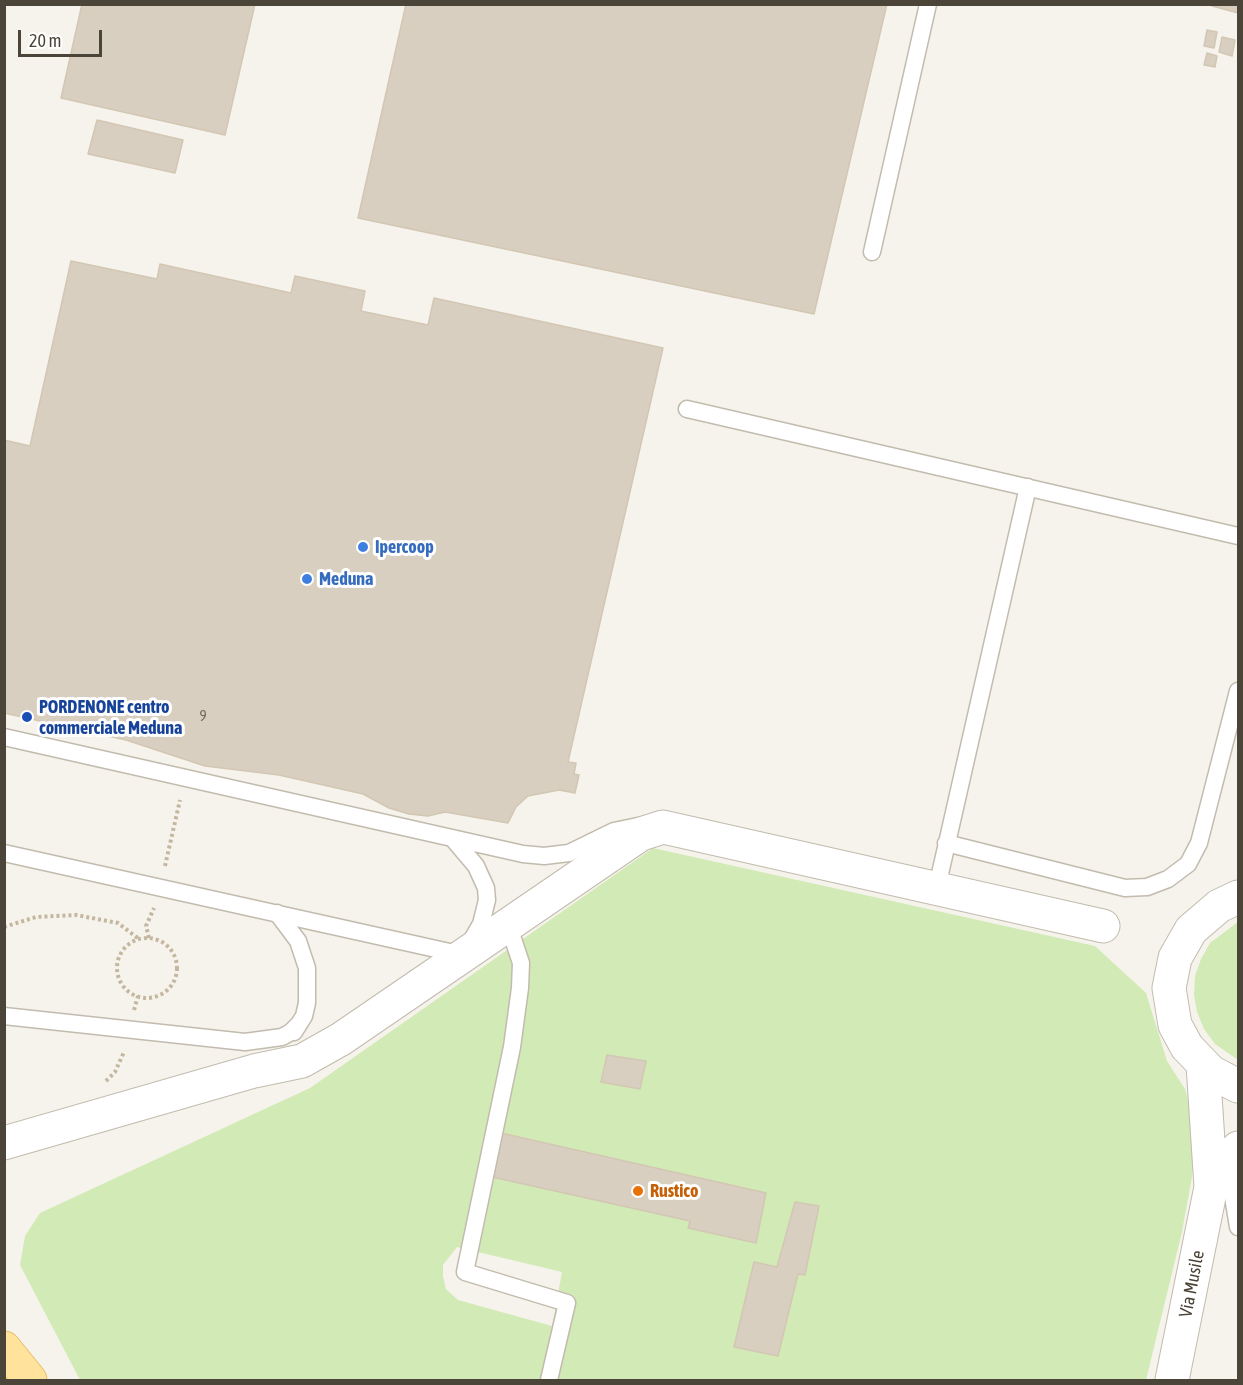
<!DOCTYPE html>
<style>
body{margin:0}
#map{position:relative;width:1243px;height:1385px;overflow:hidden;background:#f6f3ec;font-family:"Asap Condensed",sans-serif}
canvas{display:block}
.frame{position:absolute;inset:0;border:6px solid #4b4439;pointer-events:none}
.scale{position:absolute;left:18px;top:30px;width:84px;height:27px;box-sizing:border-box;border:3px solid #4b4439;border-top:0;padding-left:8px;font-size:18px;line-height:21px;white-space:nowrap;color:#4b4439;-webkit-text-stroke:4px #fff;paint-order:stroke}
</style>
<div id="map">
<canvas width="1243" height="1385"></canvas>
<div class="frame"></div>
<div class="scale">20 m</div>
</div>
<script>
const c = document.querySelector('canvas').getContext('2d');
c.lineJoin = 'round';
function fill(path, color) {
  c.fillStyle = color;
  c.fill(path, 'evenodd');
}
function shape(rows) {
  const path = new Path2D();
  for (const r of rows) {
    if (r.length === 3) {
      path.moveTo(r[0] + r[2], r[1]);
      path.arc(r[0], r[1], r[2], 0, 2 * Math.PI);
      continue;
    }
    path.moveTo(r[0], r[1]);
    for (let i = 2; i < r.length; i += 2) path.lineTo(r[i], r[i + 1]);
  }
  return path;
}
function trace(path, color, width, dash) {
  c.strokeStyle = color;
  c.lineWidth = width;
  c.lineCap = dash ? 'butt' : 'round';
  c.setLineDash(dash || []);
  c.stroke(path);
}
function drawText(font, color, halo, rows, align = 'center') {
  c.font = font + ' "Asap Condensed",sans-serif';
  c.lineWidth = 6;
  c.setLineDash([]);
  c.textBaseline = 'middle';
  c.strokeStyle = halo;
  c.fillStyle = color;
  for (const [text, x, y, turn = 0] of rows) {
    c.save();
    c.translate(x, y);
    c.rotate((+turn || 0) * Math.PI / 180);
    c.textAlign = isNaN(turn) ? turn : align;
    if (halo) c.strokeText(text, 0, 0);
    c.fillText(text, 0, 0);
    c.restore();
  }
}
const green = shape([
 [653,848,1095,946,1146,993,1167,1061,1185,1089,1195,1127,1192,1177,1182,1232,1146,1380,80,1380,20,1265,25,1236,40,1213,310,1088],
 [607,1055,646,1061,601,1082],
 [501,1133,766,1194,756,1243,689,1228,690,1221,492,1177],
 [795,1202,819,1206,805,1275,798,1274,778,1356,735,1346,754,1262,777,1267],
 [457,1247,562,1272,552,1326,458,1300,446,1289,443,1276,443,1265],
 [1238,922,1238,1060,1215,1044,1204,1029,1197,1012,1194,995,1195,976,1201,959,1210,943]
]);
const building = shape([
 [82,4,255,4,225,135,61,98,82,4],
 [406,4,887,4,814,314,358,218,406,4],
 [1212,4,1238,4,1238,13,1212,6,1212,4],
 [1207,30,1217,32,1214,48,1204,46,1207,30],
 [1222,37,1235,40,1232,56,1219,52,1222,37],
 [1207,53,1217,56,1215,67,1204,65,1207,53],
 [97,120,183,140,175,173,88,154,97,120],
 [71,261,157,279,160,264,291,293,295,276,365,291,361,311,428,325,434,298,663,348,568,762,576,763,574,774,579,775,575,793,559,790,528,796,516,807,508,823,445,812,428,816,409,814,389,808,363,794,279,775,205,766,126,740,4,713,4,440,30,446,71,261],
 [607,1055,646,1061,640,1089,601,1082,607,1055],
 [501,1133,766,1193,756,1243,688,1228,690,1221,492,1177,501,1133],
 [795,1202,819,1206,805,1275,798,1274,778,1356,734,1347,754,1262,777,1267,795,1202]
]);
const path = shape([
 [165,866,180,800],
 [4,927,36,917,76,915,118,923,139,939],
 [149,938,146,926,154,908],
 [147,968,30],
 [134,1010,138,996],
 [106,1081,115,1072,124,1052]
]);
const service = shape([
 [872,252,928,4],
 [687,409,1238,536],
 [4,737,523,854,544,856,569,853,614,831,638,826],
 [946,843,1125,888,1147,887,1168,879,1188,864,1199,843,1238,691],
 [4,853,463,955,481,924,487,900,486,888,476,866,454,840],
 [937,887,1028,487],
 [277,913,298,941,307,968,307,1003,304,1016,294,1032],
 [508,924,521,963,520,988,512,1047,465,1272,567,1303,549,1380],
 [4,1016,245,1042,282,1037,291,1032,299,1024],
 [1228,1166,1238,1227]
]);
const minor = shape([
 [1238,897,1219,906,1191,930,1175,958,1169,988,1175,1025,1187,1047,1211,1072,1238,1086],
 [4,1143,254,1071,302,1061,341,1039,641,834,663,827,1103,926],
 [1211,1187,1238,1148],
 [1172,1380,1211,1187,1203,1065]
]);
const primary = shape([
 [4,1348,30,1380]
]);
const markers = [
 [363,547,6,"#3f7fe0"],
 [307,579,6,"#3f7fe0"],
 [27,717,6,"#1a4fb4"],
 [638,1191,6,"#e8710a"]
];
const numberNames = [
 ["9",203,716]
];
const shopNames = [
 ["Ipercoop",375,547],
 ["Meduna",319,579]
];
const transitNames = [
 ["PORDENONE centro",39,707],
 ["commerciale Meduna",39,728]
];
const foodNames = [
 ["Rustico",650,1191]
];
const streetNames = [
 ["Via Musile",1192,1284,-79]
];
fill(green, '#d2eab5');
fill(building, '#d8cfc1');
trace(building, '#d3c7b4', 1.5);
trace(service, '#c2bbae', 19);
trace(minor, '#c2bbae', 35);
trace(primary, '#e6c16a', 35);
trace(path, '#c4b79f', 4, [3, 3]);
trace(service, '#fff', 16);
trace(minor, '#fff', 33);
trace(primary, '#ffe39c', 33);
for (const [x, y, r, color] of markers) {
  const dot = new Path2D();
  dot.arc(x, y, r, 0, 2 * Math.PI);
  c.fillStyle = color;
  c.fill(dot);
  trace(dot, '#fff', 2);
}
drawText('15px', '#6e675b', null, numberNames);
drawText('bold 18px', '#366cbe', '#fff', shopNames, 'left');
drawText('bold 18px', '#164399', '#fff', transitNames, 'left');
drawText('bold 18px', '#c56008', '#fff', foodNames, 'left');
drawText('18px', '#4b4439', '#fff', streetNames);
</script>
